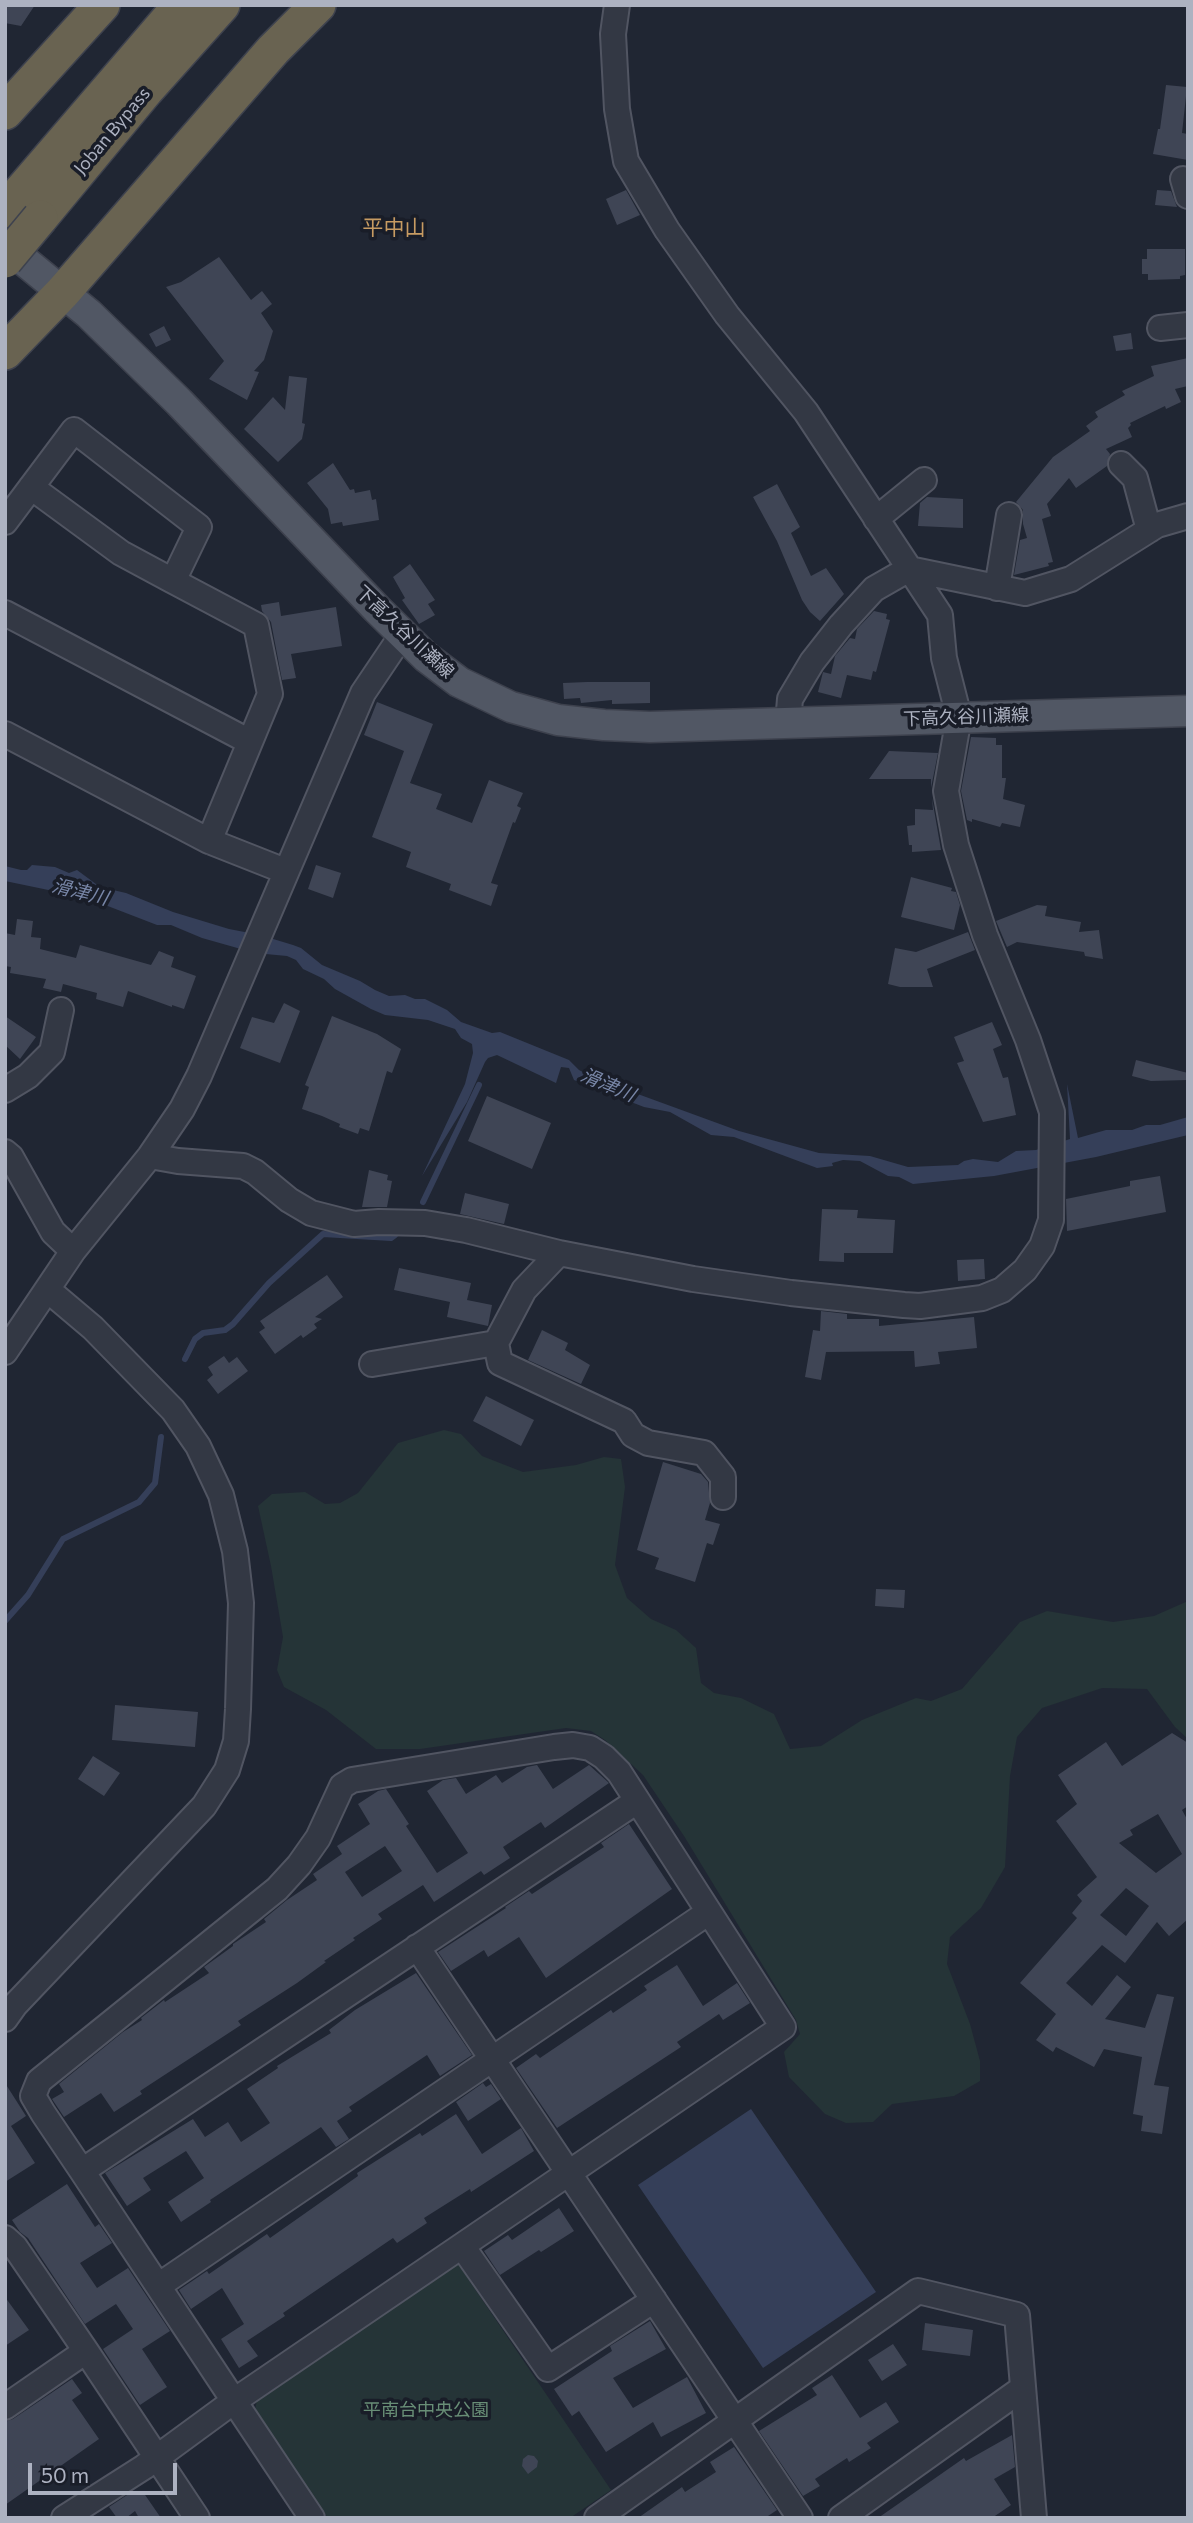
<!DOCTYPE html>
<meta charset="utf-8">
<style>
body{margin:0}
#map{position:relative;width:1193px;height:2523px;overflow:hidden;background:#202633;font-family:Commissioner,sans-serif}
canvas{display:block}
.frame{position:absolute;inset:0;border:7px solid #adb2c1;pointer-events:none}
.scale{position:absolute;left:28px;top:2463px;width:149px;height:32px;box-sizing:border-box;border:4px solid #adb2c1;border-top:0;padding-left:9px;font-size:21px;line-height:24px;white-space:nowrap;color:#adb2c1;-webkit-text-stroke:5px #191d28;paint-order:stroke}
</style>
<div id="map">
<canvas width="1193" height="2523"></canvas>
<div class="frame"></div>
<div class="scale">50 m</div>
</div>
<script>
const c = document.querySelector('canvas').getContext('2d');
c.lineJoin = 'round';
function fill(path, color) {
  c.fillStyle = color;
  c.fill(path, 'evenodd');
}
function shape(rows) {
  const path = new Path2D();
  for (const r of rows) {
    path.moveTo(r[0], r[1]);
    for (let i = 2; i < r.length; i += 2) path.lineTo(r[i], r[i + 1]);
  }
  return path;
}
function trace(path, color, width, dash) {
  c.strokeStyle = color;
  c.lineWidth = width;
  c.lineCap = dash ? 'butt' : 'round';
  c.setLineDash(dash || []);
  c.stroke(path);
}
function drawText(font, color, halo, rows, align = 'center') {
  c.font = font + ' Commissioner,"Noto Sans JP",sans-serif';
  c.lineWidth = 7;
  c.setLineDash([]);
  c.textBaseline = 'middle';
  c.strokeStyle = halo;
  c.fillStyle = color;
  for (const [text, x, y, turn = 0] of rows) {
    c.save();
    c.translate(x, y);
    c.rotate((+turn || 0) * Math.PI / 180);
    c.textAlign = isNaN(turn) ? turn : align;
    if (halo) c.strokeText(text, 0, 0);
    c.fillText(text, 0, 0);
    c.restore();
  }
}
const green = shape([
 [444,1430,461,1434,482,1456,523,1472,576,1465,604,1457,621,1459,625,1487,615,1565,627,1598,651,1619,676,1630,696,1648,701,1683,714,1693,741,1698,774,1714,790,1749,821,1746,862,1720,916,1698,931,1701,962,1689,1020,1622,1047,1611,1113,1622,1154,1616,1188,1601,1188,1739,1175,1727,1147,1689,1102,1688,1042,1708,1017,1737,1010,1776,1005,1867,981,1908,950,1937,947,1964,970,2024,980,2061,980,2081,954,2096,892,2104,873,2122,846,2123,825,2114,789,2077,784,2052,800,2034,796,2020,684,1836,643,1775,605,1740,591,1731,566,1728,420,1749,376,1749,326,1710,284,1687,277,1670,283,1637,271,1566,258,1506,272,1494,305,1492,325,1504,340,1503,358,1493,398,1443],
 [456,2261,611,2490,570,2518,328,2518,255,2411,258,2394]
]);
const water = shape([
 [32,865,55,867,69,873,77,870,100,887,126,893,173,912,229,929,260,935,293,945,301,948,322,965,360,981,375,990,389,996,405,995,415,999,425,999,447,1010,461,1022,492,1033,500,1032,569,1060,579,1070,594,1078,739,1131,819,1153,870,1156,908,1167,958,1165,964,1161,973,1159,998,1162,1016,1151,1036,1150,1070,1139,1067,1084,1078,1138,1106,1130,1132,1130,1146,1125,1160,1125,1188,1117,1188,1135,1096,1157,994,1176,913,1184,899,1177,888,1176,860,1161,843,1160,832,1163,833,1166,817,1168,734,1137,711,1135,670,1112,644,1107,574,1080,569,1068,561,1067,556,1083,497,1055,488,1058,485,1062,467,1102,422,1176,465,1084,473,1053,472,1044,461,1038,455,1029,428,1020,385,1015,371,1009,335,989,324,979,303,969,296,960,287,956,255,953,202,938,171,925,157,925,87,898,5,881,5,866,21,870,27,870],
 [751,2109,876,2292,763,2368,638,2185]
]);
const stream = shape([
 [423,1202,479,1085],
 [185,1359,195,1339,203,1333,225,1330,233,1324,269,1283,323,1234,391,1238,395,1235],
 [5,1621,28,1595,63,1539,139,1502,155,1483,161,1437]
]);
const building = shape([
 [5,5,35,5,21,26,5,23],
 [1166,85,1187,87,1182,133,1188,134,1188,160,1153,154,1158,129,1160,129],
 [626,190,640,215,617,225,606,199],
 [1157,190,1171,191,1177,207,1155,205],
 [1147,249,1185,249,1185,275,1180,276,1180,279,1148,280,1148,274,1142,274,1142,259,1147,259],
 [219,257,251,300,262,291,272,304,261,313,273,331,264,360,254,371,259,372,247,400,209,379,224,361,166,287,181,282],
 [164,326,171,340,156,347,149,334],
 [1131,333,1133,349,1116,351,1113,336],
 [1188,358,1188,386,1175,389,1181,402,1166,409,1165,406,1130,423,1131,425,1128,428,1132,437,1106,449,1110,454,1107,466,1076,488,1069,478,1047,504,1051,516,1042,519,1053,562,1048,563,1049,566,1014,575,1020,540,1027,538,1023,524,1023,510,1016,502,1053,457,1090,431,1086,426,1098,417,1095,412,1125,395,1122,391,1154,376,1151,366],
 [289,376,307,378,302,423,305,424,302,439,278,462,244,429,273,397,285,410],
 [333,463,350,490,354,489,355,493,370,490,372,500,376,499,379,520,343,526,342,522,331,524,328,509,307,483],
 [777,484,800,527,791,533,811,576,826,568,844,594,820,621,810,612,802,600,777,541,753,497],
 [927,497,963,499,963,528,918,526,920,503],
 [410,564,435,600,428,604,435,615,419,624,402,600,405,598,393,577],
 [279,602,281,616,336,607,342,646,291,654,296,678,282,680,271,622,262,611,261,605],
 [874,611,887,614,886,619,890,620,876,672,873,671,871,680,847,675,841,698,818,692,823,672,831,674,835,656,850,638,855,639,857,629],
 [587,682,650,682,650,703,612,704,612,700,581,703,580,698,564,699,563,683],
 [377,702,433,724,410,783,442,794,436,809,472,823,489,780,523,793,517,806,521,808,515,823,513,822,491,883,498,885,491,906,449,890,451,884,406,867,411,852,372,837,404,751,364,735],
 [971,737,996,738,996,745,1002,745,1002,778,1006,778,1003,799,1025,805,1020,827,1002,823,1000,827,972,819,972,822,967,820,961,791],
 [889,751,938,753,931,788,931,779,869,779],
 [932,798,941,850,912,852,912,845,909,845,907,826,915,825,915,809,933,810],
 [316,865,341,873,333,898,308,889],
 [911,877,952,888,951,891,956,892,960,905,954,930,901,917],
 [1037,905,1047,906,1045,916,1081,922,1079,932,1099,930,1103,959,1085,956,1084,952,1017,942,1007,947,996,921],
 [17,919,33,921,31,937,41,938,40,949,76,958,80,945,151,965,159,951,174,957,171,967,196,976,184,1009,172,1005,172,1007,128,991,123,1007,96,999,97,993,63,984,61,992,43,988,46,979,10,973,11,967,5,966,5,933,15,935],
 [968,932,975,950,927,969,933,987,900,987,888,984,895,948,916,952],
 [284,1003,300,1011,280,1063,240,1048,252,1017,274,1023],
 [5,1016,36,1037,20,1059,5,1045],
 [332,1016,377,1034,401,1049,392,1073,387,1071,369,1131,360,1128,358,1134,339,1127,340,1124,322,1116,302,1109,309,1087,305,1085],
 [992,1022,1002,1045,993,1049,1003,1078,1008,1077,1016,1115,983,1122,957,1063,964,1061,954,1037],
 [1136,1060,1188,1073,1188,1080,1151,1081,1132,1076],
 [487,1096,551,1123,532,1169,468,1141],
 [369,1170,388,1175,387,1180,392,1181,387,1207,362,1207],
 [1160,1176,1166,1212,1067,1231,1066,1199,1130,1186,1130,1181],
 [465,1193,509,1204,504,1224,460,1214],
 [822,1209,858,1210,857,1218,895,1220,893,1253,844,1253,844,1262,819,1261],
 [984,1259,985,1279,958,1281,957,1260],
 [399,1268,471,1283,467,1300,492,1305,488,1326,447,1317,450,1302,394,1290],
 [327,1275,343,1297,315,1317,322,1319,314,1324,317,1328,303,1338,301,1335,275,1354,259,1332,265,1328,260,1321],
 [821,1311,847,1314,847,1319,879,1319,879,1326,974,1317,977,1348,938,1352,940,1364,915,1367,914,1351,826,1352,821,1380,805,1377,813,1330,820,1331],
 [542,1330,568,1343,565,1350,590,1365,581,1384,528,1360],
 [224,1356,229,1363,237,1357,248,1371,218,1394,207,1380,213,1375,208,1367],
 [486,1396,534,1420,521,1446,473,1421],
 [663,1462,701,1474,708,1482,710,1503,705,1520,720,1524,713,1545,707,1543,695,1582,655,1569,659,1558,637,1550],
 [876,1589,905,1590,904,1608,875,1606],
 [115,1705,198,1712,195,1747,112,1740],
 [1172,1733,1188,1743,1188,1806,1182,1810,1188,1821,1188,1919,1169,1936,1157,1922,1125,1963,1102,1945,1066,1983,1092,2006,1117,1975,1131,1987,1105,2019,1145,2028,1157,1994,1174,1997,1154,2085,1169,2087,1162,2134,1141,2131,1143,2116,1133,2114,1142,2057,1104,2049,1094,2067,1056,2047,1053,2052,1036,2040,1056,2014,1020,1983,1077,1918,1072,1913,1082,1901,1077,1895,1097,1877,1056,1821,1077,1804,1058,1775,1106,1742,1122,1766],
 [1158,1814,1182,1854,1156,1873,1119,1843,1133,1835,1130,1830],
 [1126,1888,1149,1906,1126,1936,1100,1915],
 [93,1756,120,1773,104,1796,78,1779],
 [537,1765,553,1789,589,1765,609,1783,545,1828,541,1822,503,1847,510,1858,484,1875,481,1871,434,1902,423,1885,378,1914,382,1919,353,1938,355,1940,324,1961,326,1962,297,1983,238,2021,241,2025,140,2091,142,2094,114,2112,101,2093,64,2117,52,2099,64,2092,59,2084,123,2032,142,2020,141,2018,164,2000,165,2002,209,1973,204,1967,233,1946,233,1944,266,1922,264,1919,287,1900,317,1880,313,1874,342,1854,337,1846,370,1824,358,1804,378,1791,386,1789,409,1824,406,1826,437,1873,468,1853,427,1791,443,1780,456,1778,466,1794,496,1775,502,1783,527,1767],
 [385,1846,402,1871,362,1897,345,1872],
 [629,1824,672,1889,546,1978,519,1937,488,1957,484,1950,451,1971,438,1952,506,1908,505,1907,529,1891,532,1894,604,1847,601,1843],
 [677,1965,703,2006,737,1983,750,2003,723,2020,719,2014,677,2042,681,2047,557,2128,516,2068,536,2054,540,2058,611,2010,613,2013,647,1990,644,1986],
 [416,1973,472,2055,440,2076,427,2055,349,2107,352,2111,337,2121,349,2139,336,2147,321,2127,210,2200,211,2202,181,2222,168,2202,204,2178,186,2151,143,2178,151,2190,127,2206,105,2173,193,2119,205,2137,228,2122,241,2142,270,2123,247,2089,278,2068,277,2066,331,2033,329,2030,355,2010],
 [5,2083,26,2116,11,2126,35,2163,5,2182],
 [483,2083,486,2087,491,2084,501,2099,468,2121,456,2102],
 [456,2114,482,2154,521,2128,534,2151,471,2192,470,2189,424,2218,427,2223,397,2243,393,2238,283,2313,285,2316,247,2341,258,2356,239,2368,221,2339,244,2324,222,2288,191,2309,179,2290,207,2271,209,2274,267,2234,270,2238,358,2176,357,2173,420,2133,422,2136],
 [67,2184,95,2227,99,2224,112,2243,80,2263,97,2288,128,2268,170,2331,142,2349,167,2387,140,2405,103,2349,133,2329,116,2304,85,2324,28,2238,20,2232,12,2220],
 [559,2208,574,2231,541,2252,539,2250,500,2275,484,2251,508,2235,512,2240],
 [5,2297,29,2330,5,2346],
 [650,2321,666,2349,613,2378,633,2408,687,2377,706,2413,661,2437,653,2422,606,2452,579,2411,572,2416,554,2389,612,2351,610,2346],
 [925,2323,973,2330,970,2356,922,2350],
 [893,2344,907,2365,882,2381,868,2360],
 [832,2375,860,2418,886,2402,899,2422,867,2443,871,2448,849,2462,847,2458,815,2479,820,2486,803,2496,759,2431,817,2395,812,2388],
 [72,2379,82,2393,72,2400,99,2439,5,2505,5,2422,13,2419],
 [1012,2435,1015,2467,994,2479,1011,2505,992,2518,878,2518,964,2458,966,2461],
 [734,2447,777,2510,765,2518,638,2518,682,2487,685,2492,716,2472,710,2462],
 [528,2455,534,2456,538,2461,537,2467,528,2474,522,2466,523,2459],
 [133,2491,143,2492,161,2518,139,2518,135,2511,126,2518,117,2518,109,2507]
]);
const minor = shape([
 [1183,179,1188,196],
 [1160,328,1188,325],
 [1121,464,1135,478,1149,530],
 [31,487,121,553,173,581],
 [876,519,924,480],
 [5,522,74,430,199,527,173,581,256,625,270,694,209,841,285,871],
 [997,588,1009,515],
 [5,613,250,742],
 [788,723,790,699,812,662,841,625,874,589,909,569,1025,593,1071,579,1157,525,1188,516],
 [5,734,209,841],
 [5,1090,28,1076,52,1052,61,1010],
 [5,1152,11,1157,53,1232,73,1251],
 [150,1156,178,1161,243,1166,255,1172,289,1200,311,1213,354,1224,379,1222,425,1223,466,1230,559,1253,693,1279,791,1293,904,1305,920,1306,982,1298,1002,1290,1025,1270,1042,1246,1051,1220,1052,1112,1028,1040,985,935,956,845,946,791,959,717,944,658,940,615,806,412,727,315,667,230,626,161,617,109,613,34,617,5],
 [559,1253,524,1290,496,1343,500,1363,624,1421,633,1435,648,1443,704,1453,723,1477,723,1497],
 [5,1352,73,1251,150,1156,182,1109,199,1076,363,693,402,635],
 [372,1364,496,1343],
 [417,1947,800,2518],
 [5,2019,15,2005,204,1806,227,1770,236,1741,238,1709,241,1603,235,1551,221,1495,198,1446,173,1410,93,1328,48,1290],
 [82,2171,637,1801],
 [5,2238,15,2247,86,2351,197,2518],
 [462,2246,548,2369,654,2300],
 [158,2286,709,1912],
 [5,2407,86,2351],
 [64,2518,144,2467,234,2401,783,2027,619,1772,604,1757,590,1748,573,1745,554,1747,352,1780,342,1786,318,1838,299,1865,277,1889,39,2081,33,2096,43,2113,82,2171,234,2401,312,2518],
 [597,2518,918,2291,1017,2315,1034,2518],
 [841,2518,1023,2388]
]);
const major = shape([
 [5,245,89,314,179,402,377,609,426,657,459,682,511,707,558,720,604,725,650,727,1188,711]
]);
const highway = shape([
 [5,112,102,5],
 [5,210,181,5],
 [40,218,146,90,222,5],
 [5,352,63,292,273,50,318,5]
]);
const highwayBridge = shape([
 [5,260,40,218]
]);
const streetNames = [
 ["Joban Bypass",112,131,-50],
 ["下高久谷川瀬線",405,632,43],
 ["下高久谷川瀬線",966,717,-2]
];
const parkNames = [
 ["平南台中央公園",426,2410]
];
const waterNames = [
 ["滑津川",80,892,14],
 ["滑津川",608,1085,23]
];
const quarterNames = [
 ["平中山",394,228]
];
fill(green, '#253437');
fill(water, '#353f59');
trace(stream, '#353f59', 6);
fill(building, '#3f4555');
trace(minor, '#515562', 28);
trace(major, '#3d414d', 33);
trace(highway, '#3e424e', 38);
trace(minor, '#333844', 24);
trace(major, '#515764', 30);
trace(highway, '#696351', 35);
trace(highwayBridge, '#3e424e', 38, []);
trace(highwayBridge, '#696351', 35);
drawText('18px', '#adb2c1', '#191d28', streetNames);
drawText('18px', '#688e76', '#191d28', parkNames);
drawText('italic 19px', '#7886a7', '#191d28', waterNames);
drawText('21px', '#c79b62', '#191d28', quarterNames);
</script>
